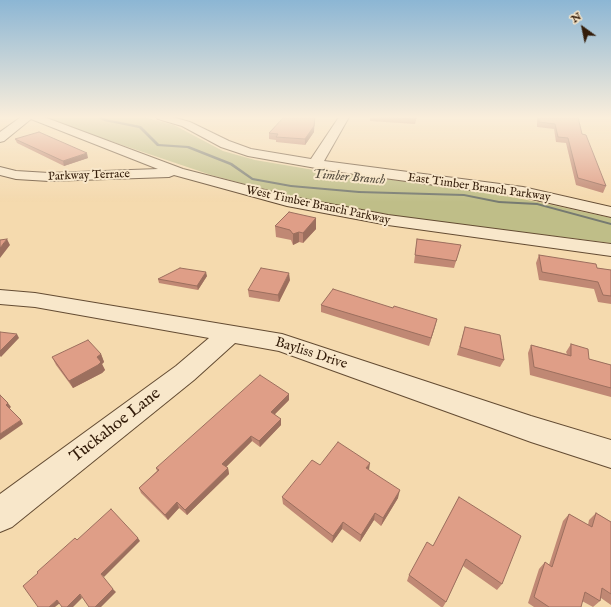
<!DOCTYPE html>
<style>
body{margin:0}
#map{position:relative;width:611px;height:607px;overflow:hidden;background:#f5daae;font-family:"IM FELL English",serif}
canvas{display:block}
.north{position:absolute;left:563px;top:8px;width:40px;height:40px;-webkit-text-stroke:3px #f8e7ca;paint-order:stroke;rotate:327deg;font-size:11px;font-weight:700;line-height:16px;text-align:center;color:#341d0a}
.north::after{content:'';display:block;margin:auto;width:14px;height:18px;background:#341d0a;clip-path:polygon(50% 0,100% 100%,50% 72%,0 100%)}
</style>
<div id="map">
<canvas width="611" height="607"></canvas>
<div class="north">N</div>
</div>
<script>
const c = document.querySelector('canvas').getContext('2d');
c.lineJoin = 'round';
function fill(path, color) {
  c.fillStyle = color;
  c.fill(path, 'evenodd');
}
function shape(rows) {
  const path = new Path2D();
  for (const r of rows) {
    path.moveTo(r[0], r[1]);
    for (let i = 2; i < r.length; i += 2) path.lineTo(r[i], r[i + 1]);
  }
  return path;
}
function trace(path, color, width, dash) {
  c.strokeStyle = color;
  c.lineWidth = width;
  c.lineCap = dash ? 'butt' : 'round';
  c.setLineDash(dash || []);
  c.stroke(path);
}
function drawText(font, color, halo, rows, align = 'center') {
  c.font = font + ' "IM FELL English",serif';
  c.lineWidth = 4;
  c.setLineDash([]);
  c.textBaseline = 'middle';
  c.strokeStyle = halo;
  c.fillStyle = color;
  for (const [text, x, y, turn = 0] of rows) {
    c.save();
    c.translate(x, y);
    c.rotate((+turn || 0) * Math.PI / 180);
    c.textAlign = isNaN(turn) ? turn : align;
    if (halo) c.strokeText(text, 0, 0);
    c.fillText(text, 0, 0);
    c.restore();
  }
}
const green = shape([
 [39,117,144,117,174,125,223,151,255,160,314,170,479,191,543,203,611,218,611,243,415,219,306,200,211,175]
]);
const stream = shape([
 [99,117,101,117,106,119,141,126,159,144,189,146,232,163,253,178,291,185,359,191,464,194,499,201,537,203,611,223,611,225,537,205,499,203,464,196,359,193,291,187,252,180,230,165,187,148,157,146,139,128,104,121,99,118,99,117]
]);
const street = shape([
 [21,117,44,117,183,169,288,196,388,215,611,244,611,256,388,225,287,206,174,175,169,177,49,181,16,179,0,175,0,167,16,171,49,173,158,169,31,119,4,141,0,142,0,132,21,117],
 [156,117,172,117,190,122,229,141,251,149,311,159,339,117,349,117,324,161,523,187,611,207,611,217,523,197,333,171,248,156,221,147,182,126,158,119,156,117],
 [0,290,35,293,282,334,531,416,611,440,611,468,531,442,279,351,235,343,194,380,12,527,0,532,0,494,176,366,209,338,35,307,0,304,0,290]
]);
const wall = shape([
 [370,117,417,117,415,124,370,121],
 [537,117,578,117,582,134,606,186,603,193,576,185,566,143,556,142,554,129,537,127],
 [314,132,305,145,276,142,276,140,269,139,269,133],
 [15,139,88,158,64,166,17,143],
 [316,218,316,229,303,243,299,242,293,245,291,240,276,237,275,226],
 [417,239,461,245,454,268,414,263],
 [539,255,597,268,611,270,611,304,598,302,594,289,539,280,536,263],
 [207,276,198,290,159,283,158,279],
 [290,280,279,302,249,297,248,290],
 [321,305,393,308,437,319,429,346,321,312],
 [465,327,504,360,500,367,457,355],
 [571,344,589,359,611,365,611,397,530,375,528,353,531,345,567,354,566,352],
 [101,354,104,362,102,364,105,370,102,373,73,388,56,365,52,357],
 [289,400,275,414,281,425,260,447,252,441,226,467,228,468,229,474,187,515,179,508,168,520,141,493,139,488,157,471,156,468],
 [320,465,369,470,398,498,381,526,374,520,360,542,342,529,332,543,283,504,282,497],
 [459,497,502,584,497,590,463,566,446,602,443,607,441,607,407,581,409,575,433,546],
 [596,513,611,522,611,605,601,598,600,601,593,607,582,601,581,607,534,607,528,603,539,569,545,562,549,565,563,521,569,514,588,525,589,520]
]);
const shadedWall = shape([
 [315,117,314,132,305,145,305,139],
 [87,153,88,158,64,166,63,161],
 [316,218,316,229,303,243,303,233],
 [299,232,299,242,293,245,293,234],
 [7,239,10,245,0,258,0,248],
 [206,272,207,276,198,290,197,286],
 [289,273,290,280,279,302,278,295],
 [437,319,435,327,429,346,431,338],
 [17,334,19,338,1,357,0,356,0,351],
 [101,354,104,362,102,364,105,370,102,373,73,388,69,381,97,357],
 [289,394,289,400,271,418,271,412],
 [8,403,11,407,9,409,6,405],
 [281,419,281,425,260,447,259,441],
 [21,420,23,424,0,440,0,434],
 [251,436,252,441,224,469,222,464],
 [370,463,369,470,366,468],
 [228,468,229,474,187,515,185,510],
 [400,490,398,498,381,526,383,518],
 [177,502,179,508,168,520,165,515],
 [375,513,374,520,360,542,361,535],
 [343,522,342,529,332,543,333,536],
 [138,538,140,541,104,577,101,574],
 [113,589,116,592,101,607,95,607],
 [80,594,82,598,73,607,67,607],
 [57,600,60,603,55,607,49,607]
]);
const building = shape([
 [284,117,315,117,314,126,305,139,276,137,278,134,269,133,284,117],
 [379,117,416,117,416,119,379,117],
 [539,117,578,117,582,134,586,135,606,186,578,178,568,138,558,137,555,124,539,122,539,117],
 [39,132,87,153,63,161,15,139,39,132],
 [289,212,316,218,303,233,299,232,293,234,290,230,275,226,289,212],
 [7,239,0,248,0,240,7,239],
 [417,239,461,245,456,261,415,255,417,239],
 [539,255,596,264,597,268,611,270,611,296,603,295,598,282,542,272,539,255],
 [180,268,206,272,197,286,158,279,180,268],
 [261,268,289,273,278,295,248,290,261,268],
 [333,289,393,308,394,306,437,319,431,338,321,305,333,289],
 [465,327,500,335,504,360,460,347,465,327],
 [0,332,17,334,0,351,0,332],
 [88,340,101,354,97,357,101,362,98,365,69,381,52,357,88,340],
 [571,344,588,349,589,359,611,365,611,388,534,367,531,345,571,356,571,344],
 [260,375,289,394,271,412,281,419,259,441,251,436,222,464,228,468,185,510,177,502,165,515,139,488,159,470,156,468,260,375],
 [0,395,8,403,6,405,21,420,0,434,0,395],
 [338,442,370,463,366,468,400,490,383,518,375,513,361,535,343,522,333,536,282,497,312,460,320,465,338,442],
 [459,497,521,536,502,584,466,559,446,602,409,575,427,542,433,546,459,497],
 [111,509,138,538,101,574,113,589,95,607,89,607,80,594,67,607,62,607,57,600,49,607,38,607,23,586,38,573,37,572,75,538,77,540,111,509],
 [596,513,611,522,611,594,602,588,600,601,585,592,581,607,549,607,534,597,545,562,552,567,569,514,592,527,596,513]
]);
const farStreetnames = [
 ["Parkway Terrace",89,176,-2],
 ["East Timber Branch Parkway",479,188,8],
 ["West Timber Branch Parkway",318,206,12]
];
const farWaternames = [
 ["Timber Branch",349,178,5]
];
const streetNames = [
 ["Bayliss Drive",311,354,18]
];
const nearStreetnames = [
 ["Tuckahoe Lane",116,426,-38]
];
fill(green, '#bfbe88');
fill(stream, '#767a71');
trace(street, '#644c33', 2);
fill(street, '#f8e7ca');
fill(wall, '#c08874');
fill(shadedWall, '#9c6f5e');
fill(building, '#df9e87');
trace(building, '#9c6f5e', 1);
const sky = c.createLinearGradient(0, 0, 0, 202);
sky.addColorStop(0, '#8cb6d4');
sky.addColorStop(0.58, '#faeedb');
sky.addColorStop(1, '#faeedb00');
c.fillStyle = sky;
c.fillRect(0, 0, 611, 202);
drawText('12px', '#341d0a', '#f8e7ca', farStreetnames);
drawText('italic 13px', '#554c3e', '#f8e7ca', farWaternames);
drawText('14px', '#341d0a', '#f8e7ca', streetNames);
drawText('17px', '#341d0a', '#f8e7ca', nearStreetnames);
</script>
